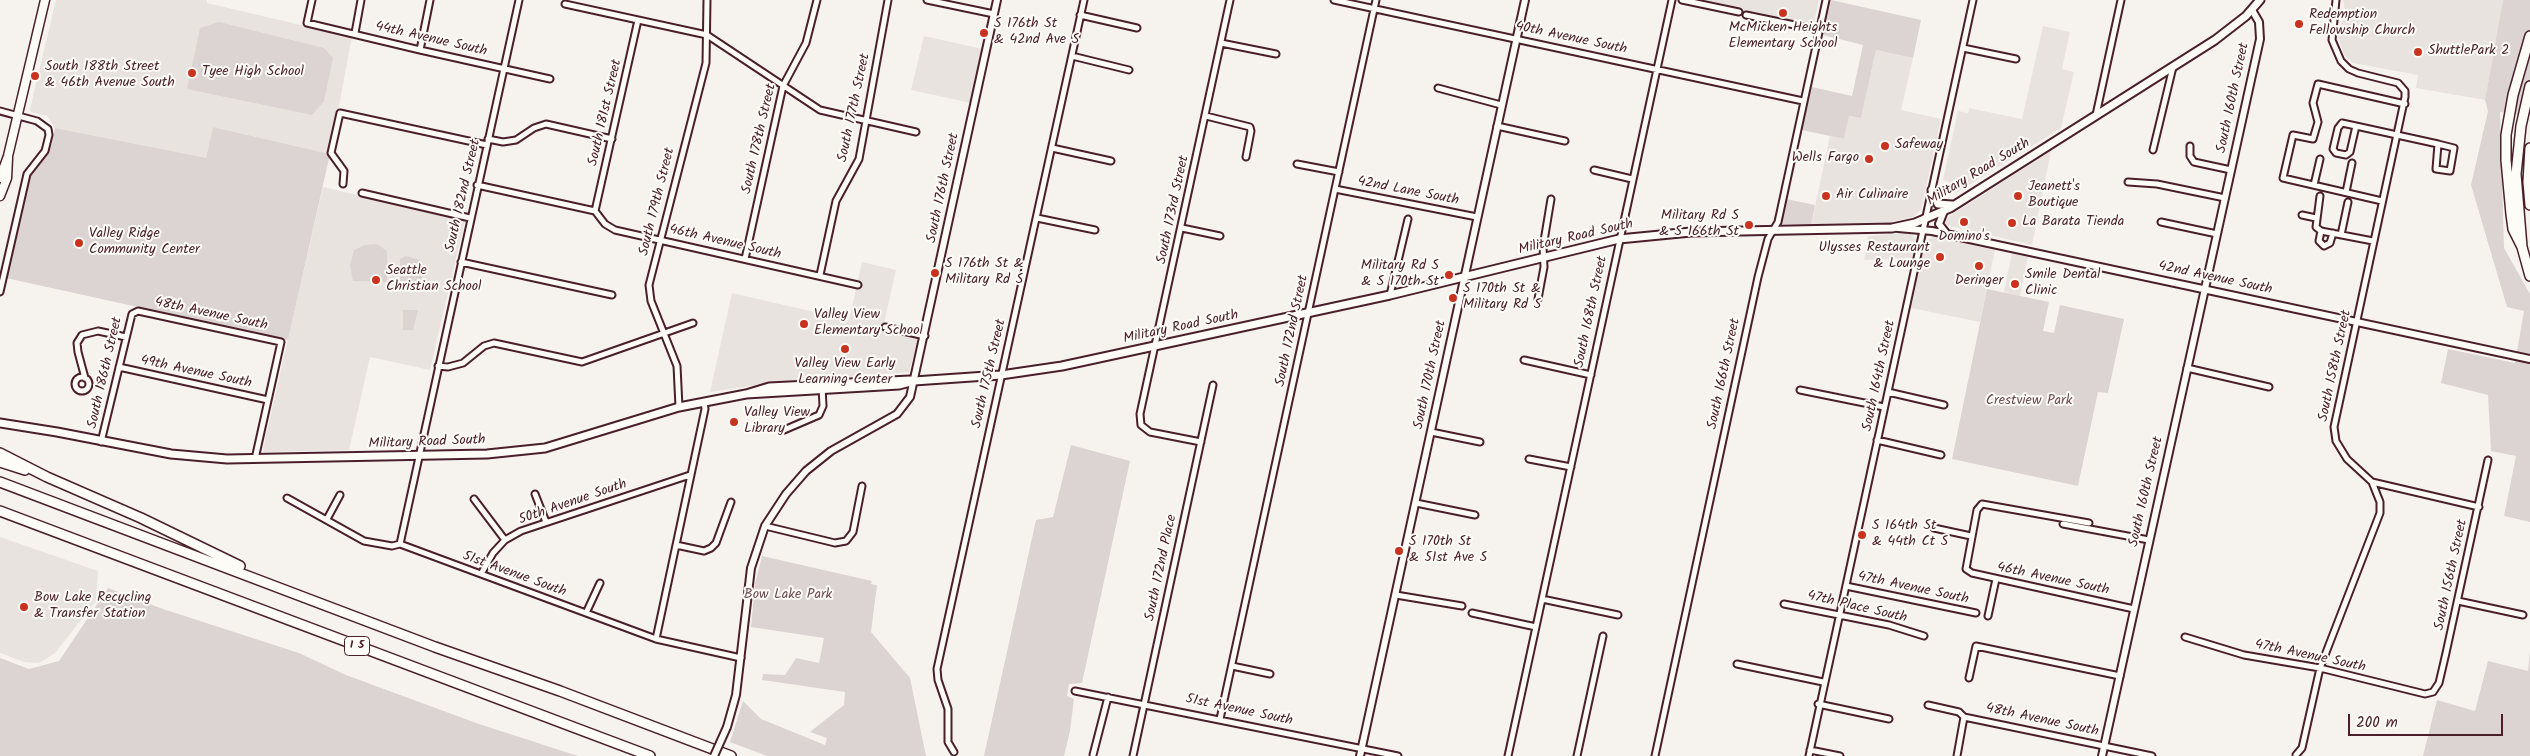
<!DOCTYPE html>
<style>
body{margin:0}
#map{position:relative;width:2530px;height:756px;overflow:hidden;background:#f6f3ef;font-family:Kalam,sans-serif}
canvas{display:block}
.scale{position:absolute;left:2348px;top:714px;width:155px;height:22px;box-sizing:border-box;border:2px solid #4a1f2b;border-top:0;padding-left:6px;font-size:15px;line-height:18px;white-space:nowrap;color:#4a1f2b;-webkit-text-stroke:4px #fdfcf7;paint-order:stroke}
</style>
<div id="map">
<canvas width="2530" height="756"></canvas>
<div class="scale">200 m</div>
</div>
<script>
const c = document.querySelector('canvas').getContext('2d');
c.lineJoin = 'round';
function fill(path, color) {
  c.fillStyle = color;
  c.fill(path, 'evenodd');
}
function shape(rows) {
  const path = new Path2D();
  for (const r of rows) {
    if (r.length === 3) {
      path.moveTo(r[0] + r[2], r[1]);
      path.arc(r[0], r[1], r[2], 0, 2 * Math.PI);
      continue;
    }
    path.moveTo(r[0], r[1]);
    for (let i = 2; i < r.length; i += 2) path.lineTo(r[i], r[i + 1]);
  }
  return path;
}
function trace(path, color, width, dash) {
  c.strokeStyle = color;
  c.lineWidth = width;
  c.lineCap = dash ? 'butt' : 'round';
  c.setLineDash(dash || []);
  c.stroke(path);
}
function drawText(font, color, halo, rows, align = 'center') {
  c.font = font + ' Kalam,sans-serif';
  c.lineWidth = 4;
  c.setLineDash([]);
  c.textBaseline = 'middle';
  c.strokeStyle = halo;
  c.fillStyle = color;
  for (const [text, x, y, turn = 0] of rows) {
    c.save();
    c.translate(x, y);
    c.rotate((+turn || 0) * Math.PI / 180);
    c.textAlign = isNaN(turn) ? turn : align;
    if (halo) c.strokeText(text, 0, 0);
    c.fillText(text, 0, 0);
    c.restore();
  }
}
const built = shape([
 [56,0,207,0,207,3,352,37,330,154,213,127,206,159,55,128,47,116,31,112,30,109],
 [1688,0,1819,0,1813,27],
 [2343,0,2503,0,2485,100,2416,88,2418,75,2353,63,2344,55,2338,36,2345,11],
 [2043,26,2070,32,2062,69,2074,72,2061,128,1956,193,1948,181,1943,180,1958,111,1968,113,1969,108,2022,119],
 [924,36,983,49,971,103,911,90],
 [1876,50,1913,58,1901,110,1941,119,1921,210,1913,217,1891,222,1811,225,1830,136,1844,139,1849,116,1861,118],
 [2051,151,2032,245,1946,225,1945,221,1948,217],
 [323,187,465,220,430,370,370,357,349,450,264,452,263,449],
 [1909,233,1916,239,1912,258,1864,260,1868,236],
 [1933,237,1995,250,1980,322,1911,308,1925,241],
 [2012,253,2028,257,2020,296,2004,292],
 [862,262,896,270,883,328,919,336,909,372,764,384,710,392,732,293,849,320],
 [0,537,98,571,96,601,55,653,39,663,24,662,0,653]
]);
const green = shape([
 [1831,0,1921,20,1913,58,1876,50,1861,118,1849,116,1844,139,1802,130,1812,87,1852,96,1863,45,1823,35],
 [2503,0,2530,0,2530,116,2500,112,2504,248,2530,294,2530,522,2504,516,2516,456,2491,451,2488,395,2441,383,2448,349,2515,363,2524,311,2507,307,2471,185,2488,111,2485,100],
 [219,22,324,48,333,58,324,101,312,115,187,89,200,28],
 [213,127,330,154,288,340,6,278,32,170,51,147,55,128,206,158],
 [1786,199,1815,205,1811,225,1782,224],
 [377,244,387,251,387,280,385,282,353,281,350,265,354,250,365,245],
 [406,256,418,259,422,264,424,274,419,283,400,281,400,259],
 [1987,289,2049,302,2043,331,2054,333,2060,305,2124,319,2108,393,2098,392,2078,486,1952,459],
 [403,310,418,310,413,330,403,330],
 [1071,445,1130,461,1082,683,1069,684,1067,696,1074,699,1070,731,1064,756,984,756,1036,520,1053,517],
 [762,556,872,581,871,584,877,585,871,632,910,678,926,756,767,756,730,742,743,701,761,719,825,745,827,738,810,732,844,705,845,692,762,680,763,674,785,675,796,658,819,663,824,638,751,627,755,584],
 [108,588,163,609,299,653,346,675,479,724,578,756,0,756,0,658,29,669,59,661],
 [2530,652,2530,756,2423,756,2437,700,2475,711,2488,661,2528,671]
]);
const minor = shape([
 [312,0,307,23,420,50,550,79],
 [927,0,994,14],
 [1334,0,1803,101],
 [1682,0,1739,12],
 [565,4,707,35,820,110,916,132],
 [1080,15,1137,28],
 [1746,15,1819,30],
 [355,33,361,0],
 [1221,43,1276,54],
 [1963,48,2016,59],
 [420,50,430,0],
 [1072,56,1129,70],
 [1438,88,1501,105],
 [0,111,37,121,48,129,49,135,45,151,27,174,0,292],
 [2096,115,2121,0],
 [1206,116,1250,127,1251,131,1246,157],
 [2342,123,2356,126,2350,152,2346,155,2336,153,2333,149,2338,128,2342,123],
 [1497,126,1565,141],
 [2356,126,2438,144],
 [488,139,503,142,516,140,534,128,546,124,612,139],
 [2438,144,2454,148,2450,171,2436,169,2438,144],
 [2190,146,2190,156,2194,162,2231,170],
 [1052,148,1111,161],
 [2153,150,2173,67],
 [1297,164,1339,172],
 [1594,170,1632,179],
 [2128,182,2157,184,2225,198],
 [343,184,344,171,331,153,340,113,487,145],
 [477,185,595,211,605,224,615,230,858,285],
 [2314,185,2320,159],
 [1335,189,1477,217],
 [2346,192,2352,163],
 [362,193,470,218],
 [2320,196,2316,227,2321,231,2373,241],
 [2382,201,2283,178,2293,135,2313,139,2318,122,2313,103,2318,84,2405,104],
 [595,211,638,20],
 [2302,215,2316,218],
 [1037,218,1095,230],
 [2161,222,2217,234],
 [1182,228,1220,236],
 [2321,231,2319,241,2324,246,2330,243,2333,233],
 [2341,235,2348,202],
 [745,259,783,86,806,43,817,0],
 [461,262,612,295],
 [820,275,836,201,859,159,888,0],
 [1390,295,1408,219],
 [1538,299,1544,267,1543,247,1551,199],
 [885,327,925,336],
 [1524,360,1591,375],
 [438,366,448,367,463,363,484,346,494,343,582,362,693,323],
 [119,367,268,400],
 [2187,368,2269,387],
 [82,384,7],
 [85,378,78,352,77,343,82,335,98,331,126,337],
 [1800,390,1884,407],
 [1888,392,1944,405],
 [679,407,677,366,651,301,649,285,706,63,707,0],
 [784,430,819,415,823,406,822,387],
 [1431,432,1480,442],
 [1877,440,1941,455],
 [101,442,132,314,138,311,281,342,255,459],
 [1201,442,1150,432,1141,425,1140,414,1230,0],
 [1529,459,1571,467],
 [2372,482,2479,507],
 [535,494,546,522],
 [287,498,364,541,392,546,400,544,656,639,741,658],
 [474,499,505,540],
 [1416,503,1475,515],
 [327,519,340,495],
 [2089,523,1982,504,1977,510,1966,569,1972,573,2134,609],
 [2063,524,2149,540],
 [765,526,835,543,846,541,853,532,862,486],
 [1934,528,1971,536],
 [400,544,519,0],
 [676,545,704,551,711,548,716,543,731,502],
 [481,574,493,553,505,540,521,531,690,475],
 [1846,586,1976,613],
 [1396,595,1462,606],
 [1542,599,1618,615],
 [2458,601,2523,615],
 [1784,604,1889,625,1924,636],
 [586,613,600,583],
 [1472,613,1536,627],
 [1988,616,1996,579],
 [2185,637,2244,655,2320,668,2425,694,2433,692,2439,683,2446,653,2488,460],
 [656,639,705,409,704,402],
 [1737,664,1823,682],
 [1232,666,1270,674],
 [1969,678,1976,646,2120,676],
 [1075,691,1398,756],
 [1818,704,1889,719],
 [1928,705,1959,712,1964,717,2152,756],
 [1220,719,1376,0],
 [1810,750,1840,756],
 [954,752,948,742,948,709,938,680,937,669,1084,0],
 [1093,755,1108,697],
 [2296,755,2302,748,2320,668,2380,513,2380,502,2372,482,2347,459,2336,441,2334,427,2405,97,2405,91,2398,83,2358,73,2349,69,2341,61,2332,40,2336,0],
 [1133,756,1213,385],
 [1508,756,1672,0],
 [1577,756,1603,636],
 [1655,756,1758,277,1768,239,1778,222,1826,0],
 [1809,756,1973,0],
 [1957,756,1964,717]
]);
const tertiary = shape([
 [1944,211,1939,224,1947,234],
 [1898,228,1932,231,2530,359],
 [727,727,736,695,751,568,765,526,786,494,806,471,831,451,897,414,910,397,997,0],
 [1360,756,1525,0],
 [2102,756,2260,39,2259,22,2252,10]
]);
const secondary = shape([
 [1932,190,1938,204,1952,205],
 [746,394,899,385,914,381,1001,375,1062,366,1390,295,1619,239,1691,232,1892,228,1915,223,1950,208,2215,40,2246,16,2260,0],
 [0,423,57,432,171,454,227,459,487,454,545,448,679,407,746,394,769,387,910,380]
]);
const primary = shape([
 [0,178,8,156,45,0],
 [0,196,7,178,8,158]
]);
const motorway = shape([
 [2530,86,2521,126,2516,174,2522,247,2530,276],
 [2530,148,2528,182,2530,205],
 [2522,247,2513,229,2511,214,2506,160,2506,135,2513,95,2530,36],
 [0,453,47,477,141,518,240,566],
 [0,462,25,470],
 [0,482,435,647,560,691,731,756],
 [0,511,650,756]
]);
const tertiaryBridge = shape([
 [714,756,727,727]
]);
const markers = [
 [1783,13,5,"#c8321e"],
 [2299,24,5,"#c8321e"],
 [984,33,5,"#c8321e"],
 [2418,52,5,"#c8321e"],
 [192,73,5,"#c8321e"],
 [35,76,5,"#c8321e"],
 [1885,146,5,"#c8321e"],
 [1869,159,5,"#c8321e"],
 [1826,196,5,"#c8321e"],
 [2018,196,5,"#c8321e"],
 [1964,222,5,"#c8321e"],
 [2012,223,5,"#c8321e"],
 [1749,225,5,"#c8321e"],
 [79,243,5,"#c8321e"],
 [1940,257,5,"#c8321e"],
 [1979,266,5,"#c8321e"],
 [935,273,5,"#c8321e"],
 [1449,275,5,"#c8321e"],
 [376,280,5,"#c8321e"],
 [2015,284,5,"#c8321e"],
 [1453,298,5,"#c8321e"],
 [804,324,5,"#c8321e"],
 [845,349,5,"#c8321e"],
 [734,422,5,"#c8321e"],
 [1862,535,5,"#c8321e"],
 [1399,551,5,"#c8321e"],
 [24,607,5,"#c8321e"]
];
const shields = [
 [357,646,25]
];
const shieldNames = [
 ["I 5",357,646]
];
const poiNames = [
 ["Redemption",2309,16],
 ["Fellowship Church",2309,32],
 ["S 176th St",994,25],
 ["& 42nd Ave S",994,41],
 ["McMicken Heights",1783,29,"center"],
 ["Elementary School",1783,45,"center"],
 ["ShuttlePark 2",2428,52],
 ["South 188th Street",45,68],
 ["& 46th Avenue South",45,84],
 ["Tyee High School",202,73],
 ["Safeway",1895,146],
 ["Wells Fargo",1859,159,"right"],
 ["Jeanett's",2028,188],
 ["Boutique",2028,204],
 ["Air Culinaire",1836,196],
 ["Military Rd S",1739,217,"right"],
 ["& S 166th St",1739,233,"right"],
 ["La Barata Tienda",2022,223],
 ["Valley Ridge",89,235],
 ["Community Center",89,251],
 ["Domino's",1964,238,"center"],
 ["Ulysses Restaurant",1930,249,"right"],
 ["& Lounge",1930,265,"right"],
 ["S 176th St &",945,265],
 ["Military Rd S",945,281],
 ["Military Rd S",1439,267,"right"],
 ["& S 170th St",1439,283,"right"],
 ["Seattle",386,272],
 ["Christian School",386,288],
 ["Smile Dental",2025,276],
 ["Clinic",2025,292],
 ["Deringer",1979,282,"center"],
 ["S 170th St &",1463,290],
 ["Military Rd S",1463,306],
 ["Valley View",814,316],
 ["Elementary School",814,332],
 ["Valley View Early",845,365,"center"],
 ["Learning Center",845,381,"center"],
 ["Valley View",744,414],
 ["Library",744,430],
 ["S 164th St",1872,527],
 ["& 44th Ct S",1872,543],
 ["S 170th St",1409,543],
 ["& 51st Ave S",1409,559],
 ["Bow Lake Recycling",34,599],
 ["& Transfer Station",34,615]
];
const streetNames = [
 ["40th Avenue South",1571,39,12],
 ["44th Avenue South",431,40,13],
 ["South 160th Street",2234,98,-78],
 ["South 177th Street",855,108,-78],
 ["South 181st Street",606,113,-77],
 ["South 178th Street",760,139,-77],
 ["Military Road South",1979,173,-31],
 ["South 176th Street",944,188,-78],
 ["42nd Lane South",1408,192,11],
 ["South 182nd Street",464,196,-77],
 ["South 179th Street",658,202,-76],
 ["South 173rd Street",1174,210,-78],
 ["Military Road South",1576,238,-13],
 ["46th Avenue South",725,243,13],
 ["42nd Avenue South",2215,279,12],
 ["South 168th Street",1592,312,-78],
 ["48th Avenue South",211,315,12],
 ["Military Road South",1181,328,-12],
 ["South 172nd Street",1293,331,-78],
 ["South 158th Street",2336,366,-78],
 ["South 186th Street",106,373,-77],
 ["49th Avenue South",196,373,12],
 ["South 175th Street",990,374,-77],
 ["South 166th Street",1725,374,-78],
 ["South 170th Street",1431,375,-78],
 ["South 164th Street",1880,376,-78],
 ["Military Road South",427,443,-2],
 ["South 160th Street",2147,492,-77],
 ["50th Avenue South",573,503,-19],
 ["South 172nd Place",1162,568,-78],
 ["51st Avenue South",514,575,20],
 ["South 156th Street",2452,575,-78],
 ["46th Avenue South",2053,580,12],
 ["47th Avenue South",1913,589,12],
 ["47th Place South",1857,608,13],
 ["47th Avenue South",2310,657,12],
 ["51st Avenue South",1239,711,12],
 ["48th Avenue South",2042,721,12]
];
const parkNames = [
 ["Crestview Park",2029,402],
 ["Bow Lake Park",788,596]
];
fill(built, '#e9e3e0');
fill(green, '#dcd4d2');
trace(minor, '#4a1f2b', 9);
trace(tertiary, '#4a1f2b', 10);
trace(secondary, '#4a1f2b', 11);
trace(primary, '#4a1f2b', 11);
trace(motorway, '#4a1f2b', 12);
trace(minor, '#fdfcf7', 5);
trace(tertiary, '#fdfcf7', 6);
trace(secondary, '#fdfcf7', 7);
trace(primary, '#fdfcf7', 8);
trace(motorway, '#fdfcf7', 9);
trace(tertiaryBridge, '#4a1f2b', 10, []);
trace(tertiaryBridge, '#fdfcf7', 6);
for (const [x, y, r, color] of markers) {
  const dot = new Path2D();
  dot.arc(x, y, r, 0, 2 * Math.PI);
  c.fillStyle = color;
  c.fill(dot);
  trace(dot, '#fdfcf7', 2);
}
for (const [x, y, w] of shields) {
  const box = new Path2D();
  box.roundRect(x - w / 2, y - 9.5, w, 19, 4);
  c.fillStyle = '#fdfcf7';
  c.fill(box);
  trace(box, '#4a1f2b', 1);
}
drawText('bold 12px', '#4a1f2b', null, shieldNames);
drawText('14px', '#4a1f2b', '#fdfcf7', poiNames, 'left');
drawText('14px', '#4a1f2b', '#fdfcf7', streetNames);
drawText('14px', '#6e4c55', '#fdfcf7', parkNames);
</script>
